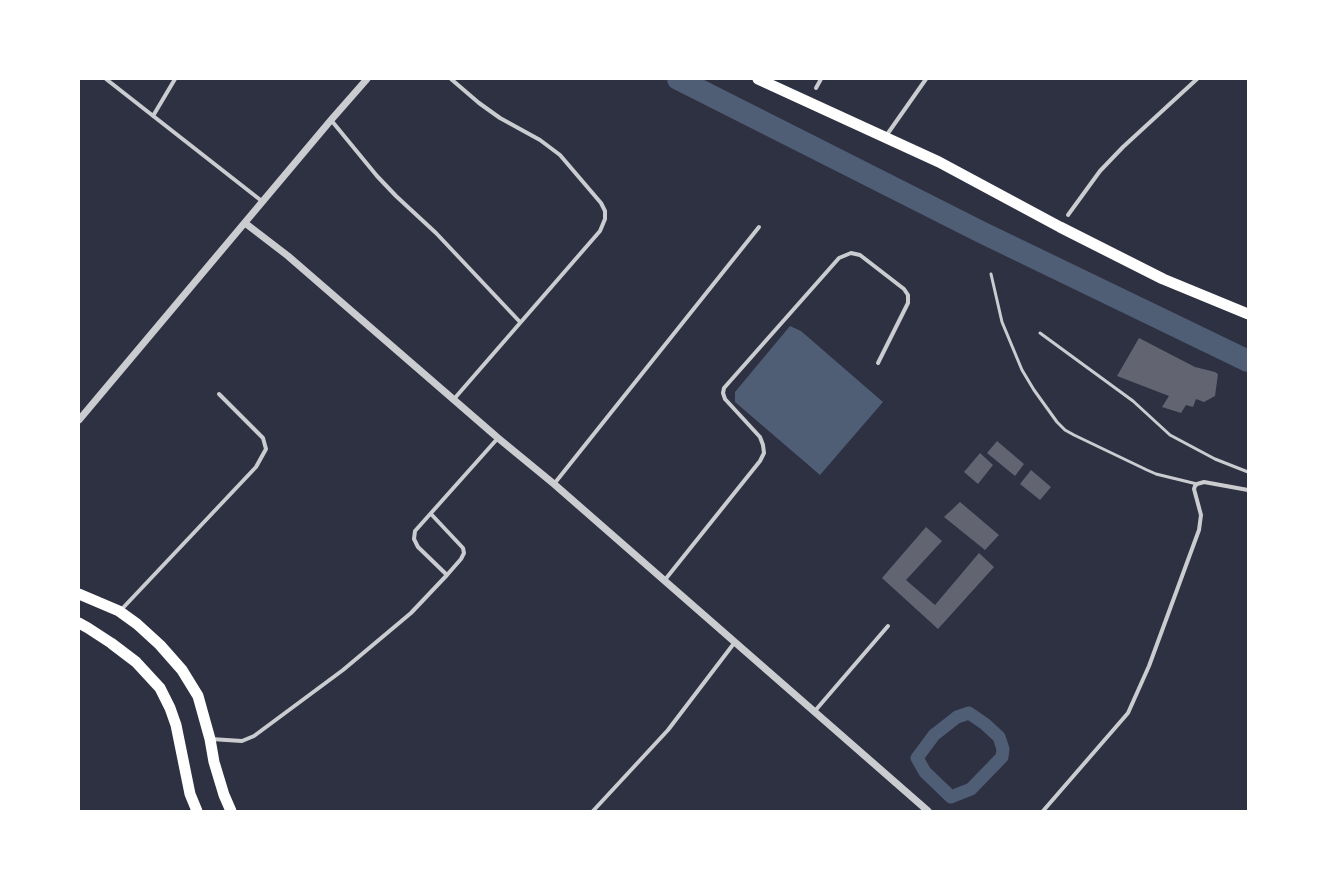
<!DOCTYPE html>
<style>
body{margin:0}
#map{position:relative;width:1327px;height:890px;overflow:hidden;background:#2d3142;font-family:"Golos Text",sans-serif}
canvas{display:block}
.frame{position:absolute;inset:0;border:80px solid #fff;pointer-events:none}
</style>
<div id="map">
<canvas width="1327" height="890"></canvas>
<div class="frame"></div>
</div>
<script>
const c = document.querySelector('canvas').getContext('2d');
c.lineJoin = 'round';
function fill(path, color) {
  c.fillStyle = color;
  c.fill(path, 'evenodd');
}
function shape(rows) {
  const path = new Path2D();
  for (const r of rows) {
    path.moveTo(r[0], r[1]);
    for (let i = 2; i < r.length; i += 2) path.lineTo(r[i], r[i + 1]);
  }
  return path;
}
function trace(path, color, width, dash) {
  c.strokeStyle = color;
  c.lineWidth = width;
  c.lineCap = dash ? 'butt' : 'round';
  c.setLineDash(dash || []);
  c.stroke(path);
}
const water = shape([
 [790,326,801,331,883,402,820,475,735,402,735,392]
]);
const canal = shape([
 [969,713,985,724,999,737,1003,749,1002,757,971,789,951,797,925,772,917,758,934,735,957,717,969,713]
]);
const river = shape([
 [678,79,981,232,1248,361]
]);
const building = shape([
 [1139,338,1195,367,1215,372,1218,374,1215,396,1204,402,1196,399,1193,407,1186,405,1181,413,1162,407,1169,396,1117,376],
 [997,441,1024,464,1015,476,987,453],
 [980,453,993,465,978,484,964,472],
 [1031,470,1051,487,1040,500,1020,484],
 [960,502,999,535,985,550,944,517],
 [926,527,942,541,906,580,935,605,979,553,994,567,938,629,882,578]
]);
const service = shape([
 [991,274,1002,322,1022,370,1034,390,1057,422,1065,430,1074,435,1147,470,1156,474,1197,484],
 [1040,333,1133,401,1170,435,1215,459,1248,472]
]);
const minor = shape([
 [106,79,263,202],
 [451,79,479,103,500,118,540,140,560,155,601,203,605,211,605,219,600,231,454,399],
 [816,88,821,79],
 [153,116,175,79],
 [331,120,377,176,396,196,436,233,520,322],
 [886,136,926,79],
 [1068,215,1100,171,1123,147,1197,79],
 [554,484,759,227],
 [447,575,418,547,414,539,415,531,498,438],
 [664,581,760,461,764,453,763,445,760,437,725,399,723,393,724,388,839,258,851,253,860,255,904,289,908,295,908,303,878,363],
 [120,611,256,467,266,449,263,438,219,394],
 [814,712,888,626],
 [211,739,242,741,254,736,343,670,411,613,447,575,461,559,464,553,463,548,431,514],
 [593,811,668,730,735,642],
 [1043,811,1128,713,1149,666,1199,530,1201,515,1194,489,1195,486,1197,484,1204,482,1248,490]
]);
const tertiary = shape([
 [245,223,288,256,498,438,554,484,928,811],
 [79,420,331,120,367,79]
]);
const trunk = shape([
 [758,79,939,162,1060,227,1163,279,1248,314],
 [79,594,119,611,137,624,160,645,182,670,198,696,210,739,214,762,224,795,231,811],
 [79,623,88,628,111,643,136,662,160,688,170,708,176,725,190,794,197,811]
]);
fill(water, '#4f5d75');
trace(canal, '#4f5d75', 13);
trace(river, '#4f5d75', 22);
fill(building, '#626471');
trace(service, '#caccd0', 3);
trace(minor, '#caccd0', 4);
trace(tertiary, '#caccd0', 7);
trace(trunk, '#fff', 11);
</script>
